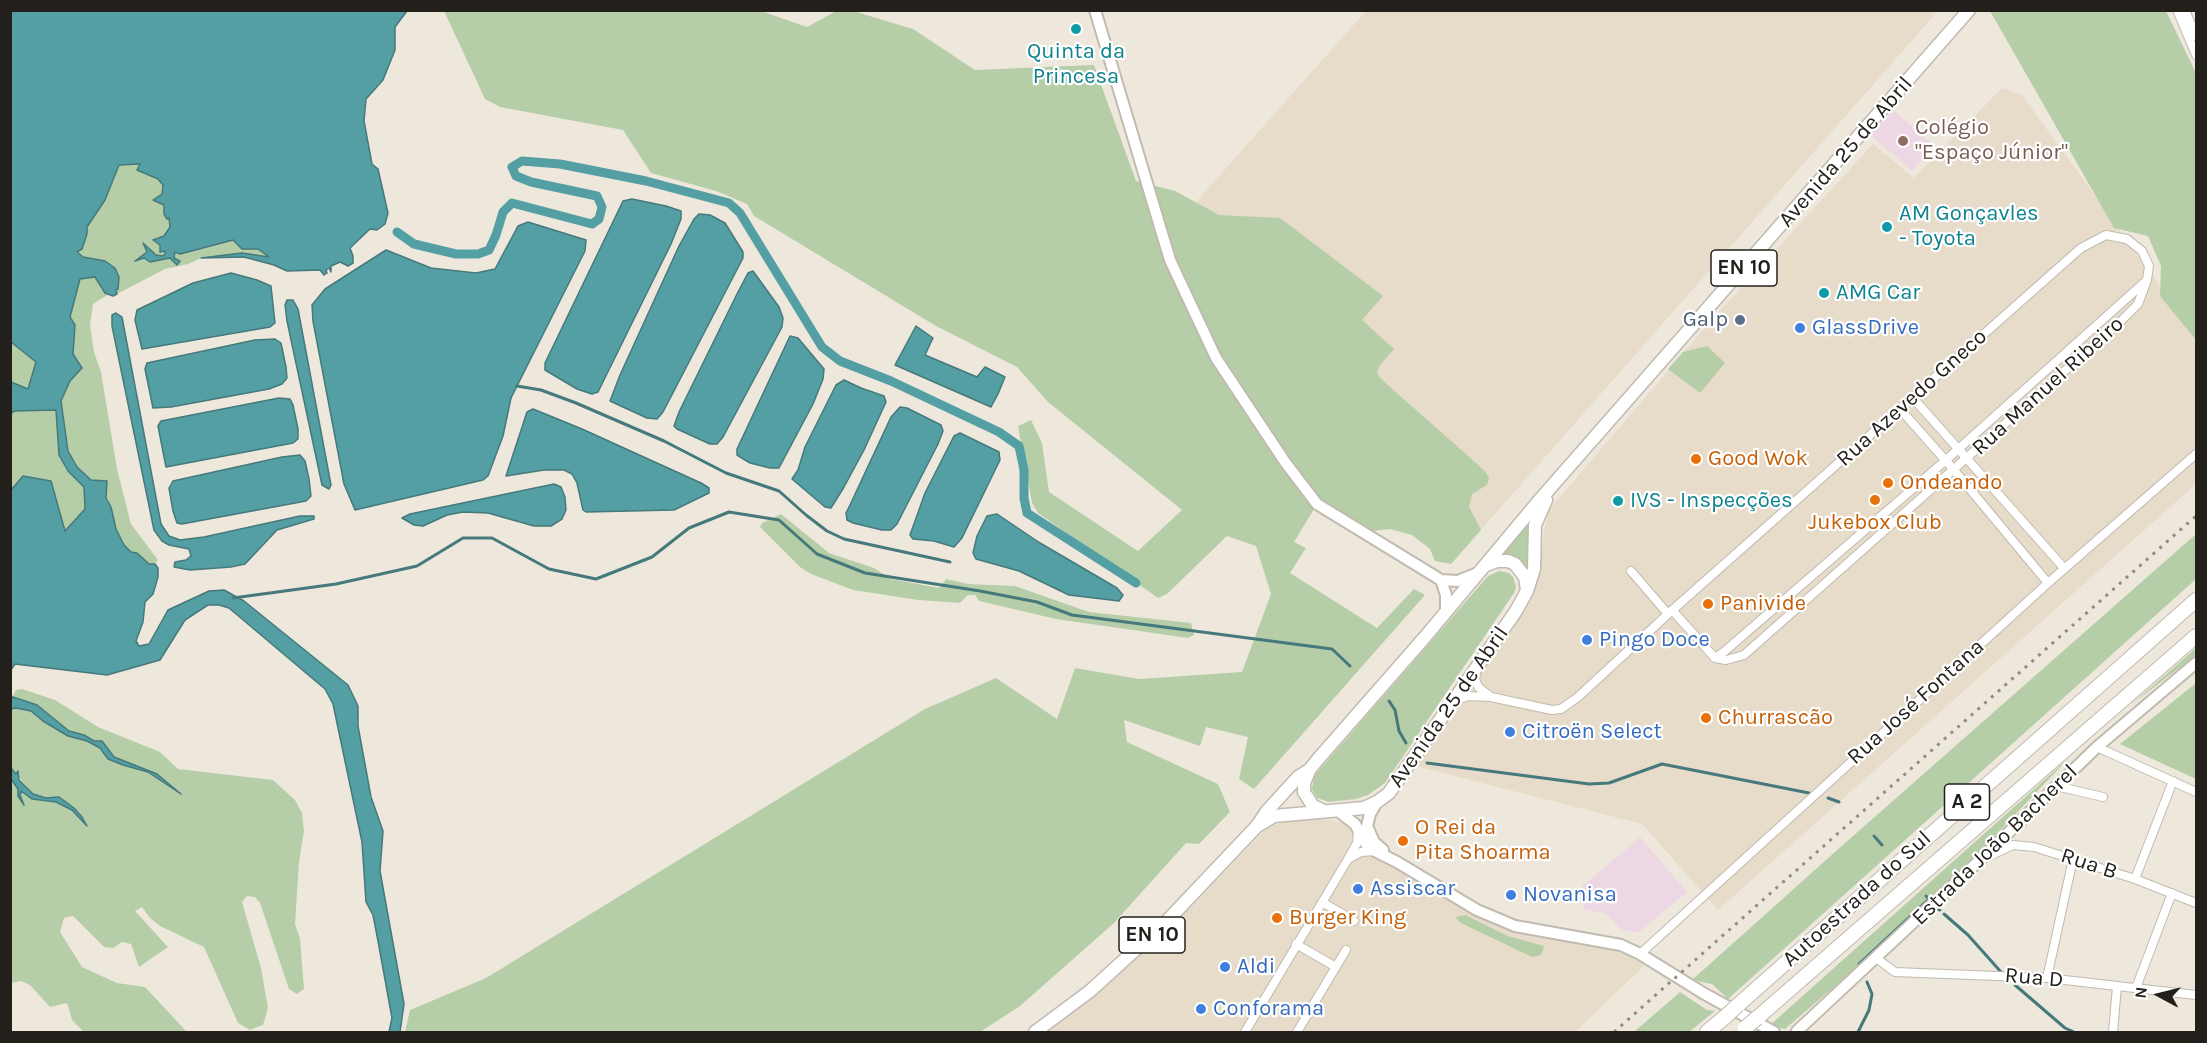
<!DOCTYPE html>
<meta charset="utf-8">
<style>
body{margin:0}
#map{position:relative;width:2207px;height:1043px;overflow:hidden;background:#eee8dc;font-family:Karla,sans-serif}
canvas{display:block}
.frame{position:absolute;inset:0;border:12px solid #23201c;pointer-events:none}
.north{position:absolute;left:2129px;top:965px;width:60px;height:60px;-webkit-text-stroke:4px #fff;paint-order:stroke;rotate:277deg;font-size:16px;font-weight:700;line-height:24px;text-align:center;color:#23201c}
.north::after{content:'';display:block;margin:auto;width:21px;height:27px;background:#23201c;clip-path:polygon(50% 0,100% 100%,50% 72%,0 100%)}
</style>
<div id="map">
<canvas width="2207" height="1043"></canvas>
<div class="frame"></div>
<div class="north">N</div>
</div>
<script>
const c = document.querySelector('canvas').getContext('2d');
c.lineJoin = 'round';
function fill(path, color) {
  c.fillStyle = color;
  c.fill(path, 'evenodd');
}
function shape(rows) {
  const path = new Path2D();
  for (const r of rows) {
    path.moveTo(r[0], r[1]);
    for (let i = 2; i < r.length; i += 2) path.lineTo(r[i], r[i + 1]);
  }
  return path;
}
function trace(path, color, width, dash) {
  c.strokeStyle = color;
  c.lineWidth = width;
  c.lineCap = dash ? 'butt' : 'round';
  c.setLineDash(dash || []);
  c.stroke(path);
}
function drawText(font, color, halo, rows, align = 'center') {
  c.font = font + ' Karla,sans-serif';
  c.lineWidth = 4.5;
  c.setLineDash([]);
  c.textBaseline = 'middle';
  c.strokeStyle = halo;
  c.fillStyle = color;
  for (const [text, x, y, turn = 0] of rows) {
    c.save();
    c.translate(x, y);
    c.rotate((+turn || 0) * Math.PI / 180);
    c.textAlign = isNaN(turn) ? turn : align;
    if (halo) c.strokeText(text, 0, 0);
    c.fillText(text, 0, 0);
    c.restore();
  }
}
const built = shape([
 [1366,11,1938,11,1451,564,1187,212],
 [2002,88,2022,95,2196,335,2196,484,1718,910,1642,824,1416,766,1534,590,1548,511,1715,316,1873,144,1914,178],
 [1309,819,1330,820,1342,823,1501,924,1512,929,1620,952,1645,965,1575,1032,1043,1032,1066,1017,1111,980,1193,905,1267,828,1282,823]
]);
const education = shape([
 [1893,110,1934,146,1912,171,1871,135],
 [1640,837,1687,892,1638,933,1622,930,1606,913,1585,910,1578,890]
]);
const green = shape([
 [444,11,761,11,807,27,836,11,853,11,913,29,975,70,1094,65,1136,181,1175,191,1219,215,1280,218,1383,296,1362,320,1394,349,1380,365,1377,373,1380,378,1485,471,1489,478,1487,485,1472,494,1469,507,1481,530,1451,564,1435,561,1430,549,1412,535,1390,529,1373,531,1322,501,1314,509,1294,542,1306,548,1290,573,1377,628,1414,589,1425,595,1254,789,1239,779,1248,737,1206,727,1200,746,1124,720,1127,742,1218,784,1230,812,1199,844,1186,843,1114,923,1020,1006,980,1032,405,1032,410,1010,486,978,925,709,996,678,1057,719,1075,668,1139,679,1242,672,1271,594,1256,546,1227,536,1167,594,1158,598,1038,513,1032,503,1018,426,1031,420,1042,443,1049,492,1138,551,1182,510,1048,402,1017,367,936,326,754,216,747,204,716,191,651,173,623,130,500,107,485,99],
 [1990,11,2166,11,2196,73,2196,340,2160,296,2161,266,2148,236,2114,228],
 [57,110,340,262,331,266,331,272,329,268,326,270,327,273,324,275,320,270,287,271,274,265,244,257,201,258,188,264,165,269,117,294,117,285,66,263],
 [10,251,95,277,102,290,109,294,93,304,90,325,94,352,101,372,117,469,131,524,158,560,155,564,149,564,11,517],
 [1707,346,1725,363,1700,393,1668,369,1683,352],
 [781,514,829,553,874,568,891,579,939,588,946,579,968,584,1015,586,1089,612,1191,623,1194,635,1188,638,1056,619,979,601,975,595,968,595,960,603,918,600,853,590,811,574,800,567,760,527,762,523],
 [1533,516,1530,572,1524,564,1510,557,1499,557],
 [2196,534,2196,579,1728,999,1712,984,1692,980,1836,851],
 [1499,571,1509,573,1513,577,1516,587,1514,593,1385,783,1368,795,1356,799,1329,802,1317,798,1312,789,1314,776,1488,576],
 [2196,648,2196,655,2132,704],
 [2196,683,2196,779,2120,744],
 [22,689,55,700,98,727,160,752,178,769,273,780,295,800,302,813,304,831,299,862,295,924,300,939,304,989,297,994,289,989,260,903,255,897,247,896,242,902,261,968,268,1008,263,1025,250,1030,238,1023,204,947,160,926,150,918,142,907,135,911,168,947,139,967,131,944,122,942,113,948,104,947,73,916,64,918,60,932,82,967,117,983,145,987,187,1032,84,1032,72,1020,67,1003,50,1007,30,985,21,981,11,983,11,779,18,789,18,796,22,801,20,795,21,791,45,801,56,802,72,810,85,824,82,817,74,808,59,798,46,798,33,794,11,768,11,709,16,708,31,711,43,721,68,736,87,741,100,748,108,759,123,765,148,772,174,789,141,767,114,757,102,741,94,741,84,735,69,731,37,705,14,697,11,698,10,693,13,696,16,690],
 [2070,757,1988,843,1879,948,1785,1029,1769,1026],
 [1465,915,1508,936,1544,946,1543,950,1541,955,1532,957,1461,923,1455,917],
 [1680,992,1707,1010,1715,1011,1689,1032,1634,1032]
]);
const water = shape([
 [11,10,407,11,395,27,395,50,383,80,366,99,364,121,372,164,378,169,388,213,385,224,377,230,370,229,350,248,353,256,353,263,348,266,340,262,331,266,331,272,329,268,326,270,327,273,324,275,320,270,287,271,274,265,244,257,201,258,242,253,269,257,258,249,242,249,233,240,180,254,175,252,174,258,180,261,177,265,170,258,150,262,144,258,135,261,147,252,143,243,156,255,163,256,165,254,165,251,160,252,160,245,153,240,164,236,170,227,169,218,167,219,164,214,164,205,153,200,162,194,163,185,158,179,137,170,140,164,119,165,105,200,87,227,87,234,82,249,77,252,83,257,105,261,115,268,119,277,118,289,116,290,117,294,113,296,105,293,95,277,80,279,70,317,75,325,73,354,82,368,70,381,61,401,68,451,77,467,91,480,107,481,106,498,111,507,116,529,124,545,131,552,137,553,149,564,155,564,158,568,158,577,153,594,145,602,143,622,136,641,139,646,149,644,168,610,209,591,224,590,244,601,348,685,358,706,358,726,371,797,383,831,380,871,404,1004,400,1032,389,1032,392,1018,378,941,373,915,366,902,362,842,333,704,325,689,229,608,219,605,208,605,185,620,160,660,107,675,15,664,11,670,11,490,23,476,51,481,65,531,85,509,84,487,68,471,59,455,56,410,15,411,11,413,11,382,28,389,36,362,11,342,11,10],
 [632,199,666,206,681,211,681,219,671,244,598,392,592,394,577,389,545,370,545,363,623,201,632,199],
 [699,214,710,215,725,223,743,252,743,258,663,412,657,419,647,418,610,401,620,375,679,246,694,219,699,214],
 [528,222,586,240,585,251,511,398,503,436,488,476,483,480,355,510,344,484,313,321,312,305,325,289,386,250,431,268,476,273,495,269,518,226,528,222],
 [753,271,779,307,783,318,782,327,723,437,717,444,710,444,677,429,674,426,679,412,737,294,748,273,753,271],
 [231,273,257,280,271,286,275,323,270,327,142,349,135,320,137,310,193,283,231,273],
 [287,300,293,300,298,309,331,485,329,489,322,485,287,321,285,305,287,300],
 [116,313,122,317,161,524,169,536,180,540,204,537,300,516,314,516,314,519,277,530,245,564,231,567,190,570,174,567,175,562,186,560,191,556,189,549,169,545,162,541,154,530,112,326,112,315,116,313],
 [916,326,933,338,925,355,977,377,985,367,1005,377,998,394,991,407,895,365,916,326],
 [790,336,798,338,824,369,823,379,813,404,779,468,770,468,750,463,737,455,737,449,790,336],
 [275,339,281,343,286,367,287,378,282,384,269,389,171,407,153,408,145,369,147,363,255,340,275,339],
 [844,380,861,388,884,396,886,402,864,450,844,487,831,508,825,507,792,479,798,470,805,447,836,385,844,380],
 [279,398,290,399,293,405,298,429,298,439,293,443,166,467,158,426,161,421,279,398],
 [900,407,907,408,941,425,943,431,938,444,897,524,891,530,882,530,853,523,847,520,846,513,850,505,891,417,900,407],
 [533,409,582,429,701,483,709,488,709,493,674,510,586,512,583,510,577,483,572,474,564,470,544,470,506,476,527,412,533,409],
 [960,433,999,452,1000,460,962,538,954,547,934,541,913,539,910,535,925,493,954,436,960,433],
 [300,455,305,461,309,479,311,496,306,501,182,524,177,523,173,511,169,488,173,481,282,457,300,455],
 [554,484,561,487,565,497,566,510,562,519,551,526,534,526,488,513,463,512,447,515,423,526,414,525,402,518,410,514,554,484],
 [997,514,1040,543,1117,588,1123,595,1119,601,1069,595,1019,571,976,559,973,553,977,536,987,516,997,514],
 [13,697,37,705,69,731,84,735,94,741,102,741,114,757,157,774,181,794,148,772,123,765,108,759,100,748,87,741,68,736,43,721,31,711,16,708,11,709,11,698,13,697],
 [11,768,16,774,18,771,19,780,33,794,46,798,59,797,74,808,82,817,87,826,72,810,56,802,32,799,21,791,20,795,24,805,18,796,18,789,11,779,11,768]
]);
const stream = shape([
 [517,386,541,390,576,403,664,441,726,473,779,491,806,515,827,531,844,539,950,562],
 [233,598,336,584,417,566,463,538,492,538,549,569,596,579,652,557,689,528,729,512,779,520,817,554,865,573,980,591,1037,602,1072,615,1332,649,1350,666],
 [1389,701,1395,710,1399,731,1406,743],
 [1427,763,1589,784,1609,783,1662,764,1809,793],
 [1828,798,1839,802],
 [1874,836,1882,845],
 [1937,909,1940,910],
 [1944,914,1968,935,2001,972],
 [1860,967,1859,964,1929,899,1926,896],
 [2015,985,2065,1028,2074,1032],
 [1858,1032,1869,1010,1872,994,1867,982]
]);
const canal = shape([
 [397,232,414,244,456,254,478,254,489,250,496,235,503,212,512,203,592,224,599,219,602,207,597,196,531,182,516,176,512,167,522,161,560,164,646,181,729,203,740,213,822,347,840,361,891,381,999,432,1019,446,1024,470,1024,498,1027,513,1136,583]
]);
const street = shape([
 [2177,10,2196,55],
 [2185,10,2196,36],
 [1913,398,2064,568],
 [1900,409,1954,470,2048,583],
 [1631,571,1668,614],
 [1672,610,1715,658],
 [1715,658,1725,651,1946,460,2146,281],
 [1476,672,1475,680,1479,688,1490,696],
 [1455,701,1467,696,1491,697,1552,710,1561,709,1578,697,1668,614,2081,248,2106,235,2127,239,2142,251,2149,266,2147,280,2138,304,2121,321,1744,655,1726,660,1715,658],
 [2097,747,2196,792],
 [2056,786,2103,797],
 [1358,830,1357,843,1348,859,1361,852,1375,851],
 [1985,858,2013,845,2034,847,2135,879,2196,903],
 [2135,879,2173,781],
 [1322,902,1354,921],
 [1296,944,1336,967],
 [1640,954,2048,583,2196,454],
 [1876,958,1895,972,2047,978,2196,995],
 [2047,978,2073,859],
 [2136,988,2172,893],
 [1245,1032,1348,859],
 [1297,1032,1346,950],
 [2113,1032,2117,986]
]);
const secondary = shape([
 [1095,10,1170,260,1216,358,1285,462,1317,504,1441,580,1458,581,1478,573],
 [1441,580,1446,595,1446,611],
 [1377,802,1370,814,1367,826,1374,842,1383,850],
 [1338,811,1355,824,1366,844,1375,851,1397,862,1477,910,1515,926,1621,945,1640,954,1703,993,1774,1032],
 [1797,1031,1980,860,2097,747,2196,663]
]);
const primary = shape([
 [1486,565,1497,561,1508,561,1515,564,1525,577,1527,590],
 [1324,811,1313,806,1304,792,1304,783,1310,769,1319,758,1425,637,1537,503,1969,10],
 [1257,826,1274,816,1364,808,1377,802,1389,793,1516,611,1527,591,1534,569,1535,525,1546,500],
 [1035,1032,1090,991,1167,921,1257,826,1267,811,1298,777,1309,770]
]);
const highway = shape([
 [1738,1005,2196,600],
 [1757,1018,2196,636],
 [1707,1032,1725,1017]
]);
const rail = shape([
 [1614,1032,2196,516]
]);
const highwayBridge = shape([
 [1725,1017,1738,1005],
 [1745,1028,1757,1018]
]);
const markers = [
 [1076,29,6,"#0f9aa8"],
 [1903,141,6,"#8d6e63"],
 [1887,227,6,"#0f9aa8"],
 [1824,293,6,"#0f9aa8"],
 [1740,320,6,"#5c6f8a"],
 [1800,328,6,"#3f7fe0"],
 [1696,459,6,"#e8710a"],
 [1888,483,6,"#e8710a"],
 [1875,500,6,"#e8710a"],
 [1618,501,6,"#0f9aa8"],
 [1708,604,6,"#e8710a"],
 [1587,640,6,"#3f7fe0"],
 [1706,718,6,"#e8710a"],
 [1510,732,6,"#3f7fe0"],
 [1403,841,6,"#e8710a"],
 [1358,889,6,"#3f7fe0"],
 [1511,895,6,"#3f7fe0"],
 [1277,918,6,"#e8710a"],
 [1225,967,6,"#3f7fe0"],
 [1201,1009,6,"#3f7fe0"]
];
const shields = [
 [1744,268,66],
 [1967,802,45],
 [1152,935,66]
];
const shieldNames = [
 ["EN 10",1744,268],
 ["A 2",1967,802],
 ["EN 10",1152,935]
];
const cultureNames = [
 ["Quinta da",1076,52,"center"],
 ["Princesa",1076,77,"center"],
 ["AM Gonçavles",1899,214],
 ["- Toyota",1899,239],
 ["AMG Car",1836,293],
 ["IVS - Inspecções",1630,501]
];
const educationNames = [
 ["Colégio",1915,128],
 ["\"Espaço Júnior\"",1915,153]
];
const streetNames = [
 ["Avenida 25 de Abril",1846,152,-49],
 ["Rua Manuel Ribeiro",2048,386,-42],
 ["Rua Azevedo Gneco",1912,398,-42],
 ["Rua José Fontana",1916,702,-42],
 ["Avenida 25 de Abril",1449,707,-55],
 ["Estrada João Bacherel",1995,845,-44],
 ["Rua B",2089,864,18],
 ["Autoestrada do Sul",1857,899,-42],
 ["Rua D",2034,978,5]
];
const serviceNames = [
 ["Galp",1728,320]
];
const shopNames = [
 ["GlassDrive",1812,328],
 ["Pingo Doce",1599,640],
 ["Citroën Select",1522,732],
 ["Assiscar",1370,889],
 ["Novanisa",1523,895],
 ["Aldi",1237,967],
 ["Conforama",1213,1009]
];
const foodNames = [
 ["Good Wok",1708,459],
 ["Ondeando",1900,483],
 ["Jukebox Club",1875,523,"center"],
 ["Panivide",1720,604],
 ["Churrascão",1718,718],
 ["O Rei da",1415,828],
 ["Pita Shoarma",1415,853],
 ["Burger King",1289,918]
];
fill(built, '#e7dcca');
fill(education, '#edd7e5');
fill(green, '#b6cea8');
fill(water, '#549fa4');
trace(water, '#45797b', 1.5);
trace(stream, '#45797b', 3);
trace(canal, '#549fa4', 9);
trace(street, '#c0baaf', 10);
trace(secondary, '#c0baaf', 14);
trace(primary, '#c0baaf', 15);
trace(highway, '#c0baaf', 16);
trace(street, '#fff', 8);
trace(secondary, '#fff', 10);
trace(primary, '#fff', 12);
trace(highway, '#fff', 14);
trace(rail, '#918d84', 3, [3, 6]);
trace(highwayBridge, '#c0baaf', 16, []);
trace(highwayBridge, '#fff', 14);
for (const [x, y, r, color] of markers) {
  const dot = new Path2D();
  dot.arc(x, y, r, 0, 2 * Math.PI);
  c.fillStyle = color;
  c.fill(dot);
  trace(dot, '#fff', 2);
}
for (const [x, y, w] of shields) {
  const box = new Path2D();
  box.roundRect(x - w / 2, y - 18, w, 36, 4.5);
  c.fillStyle = '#fff';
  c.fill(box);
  trace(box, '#23201c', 1.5);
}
drawText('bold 21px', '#23201c', null, shieldNames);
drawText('22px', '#0d838f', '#fff', cultureNames, 'left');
drawText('22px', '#785e54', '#fff', educationNames, 'left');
drawText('22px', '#23201c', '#fff', streetNames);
drawText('22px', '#4e5e75', '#fff', serviceNames, 'right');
drawText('22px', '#366cbe', '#fff', shopNames, 'left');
drawText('22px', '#c56008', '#fff', foodNames, 'left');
</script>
